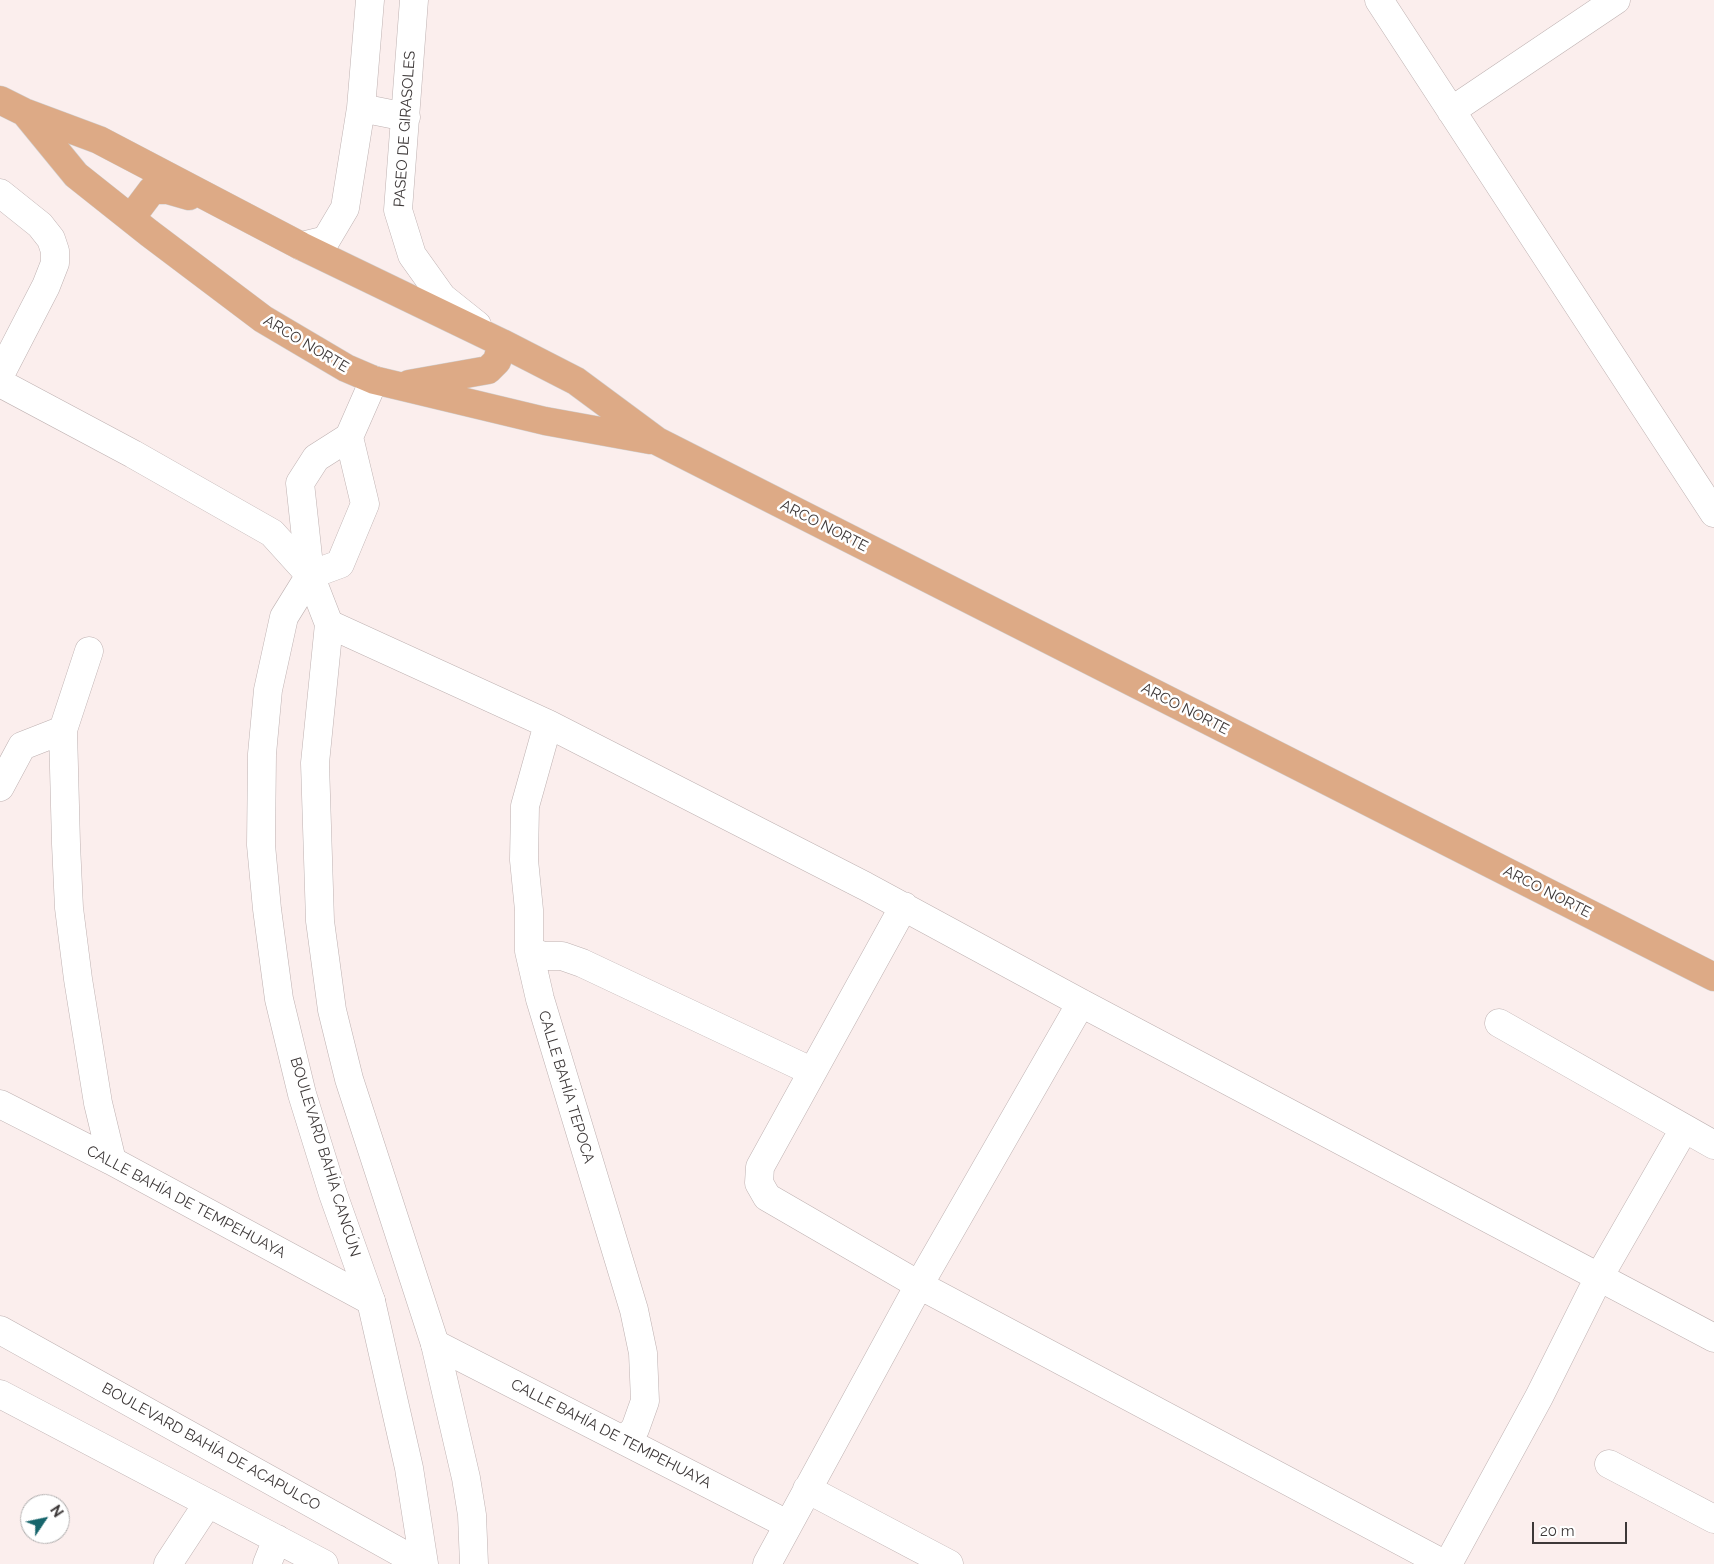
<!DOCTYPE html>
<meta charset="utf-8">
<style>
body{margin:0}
#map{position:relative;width:1714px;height:1564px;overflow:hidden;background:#fbeeed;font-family:Raleway,sans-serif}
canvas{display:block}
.north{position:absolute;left:20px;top:1494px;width:50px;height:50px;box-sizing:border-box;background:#fff;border:1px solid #b1afaf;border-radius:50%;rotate:56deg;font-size:14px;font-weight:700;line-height:20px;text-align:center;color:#3d3838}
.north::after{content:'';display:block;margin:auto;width:18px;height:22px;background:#17656c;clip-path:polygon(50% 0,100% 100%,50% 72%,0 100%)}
.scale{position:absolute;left:1532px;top:1522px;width:95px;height:22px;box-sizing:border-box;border:2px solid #3d3838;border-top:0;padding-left:6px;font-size:15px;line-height:18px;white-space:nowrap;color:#3d3838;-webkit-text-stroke:4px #fff;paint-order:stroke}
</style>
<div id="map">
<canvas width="1714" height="1564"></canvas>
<div class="north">N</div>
<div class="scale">20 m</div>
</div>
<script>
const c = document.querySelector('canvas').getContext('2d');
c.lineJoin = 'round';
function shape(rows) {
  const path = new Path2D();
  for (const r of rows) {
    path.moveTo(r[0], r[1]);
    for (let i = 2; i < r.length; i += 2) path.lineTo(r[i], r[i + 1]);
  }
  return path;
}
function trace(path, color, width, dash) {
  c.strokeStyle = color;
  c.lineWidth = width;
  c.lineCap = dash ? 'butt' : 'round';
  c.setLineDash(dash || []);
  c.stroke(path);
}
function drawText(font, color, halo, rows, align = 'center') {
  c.font = font + ' Raleway,sans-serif';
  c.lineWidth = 5;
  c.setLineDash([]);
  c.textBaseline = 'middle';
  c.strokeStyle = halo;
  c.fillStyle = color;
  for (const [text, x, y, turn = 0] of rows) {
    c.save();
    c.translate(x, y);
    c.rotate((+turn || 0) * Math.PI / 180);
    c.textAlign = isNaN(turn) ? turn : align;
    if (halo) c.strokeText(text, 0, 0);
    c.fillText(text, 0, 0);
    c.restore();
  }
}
const minor = shape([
 [1379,0,1714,513],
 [1451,111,1616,0],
 [0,193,40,225,51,239,55,251,55,263,46,286,0,375],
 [0,383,133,454,272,533,310,575],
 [329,624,548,724,865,886,1081,1003,1714,1338],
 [89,651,63,730,66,844,69,908,78,979,98,1103,112,1161],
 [548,724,525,806,524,860,529,910,529,951,540,999,634,1310,643,1353,645,1401,635,1429,624,1440],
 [0,787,22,746,63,730],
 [904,906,760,1167,759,1183,767,1197,919,1285,1444,1564],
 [529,951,544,956,562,956,582,963,811,1071],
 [1499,1023,1714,1145],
 [0,1104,112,1161,371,1301],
 [0,1330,421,1564],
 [435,1344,787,1524],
 [0,1394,324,1564],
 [1609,1464,1714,1519],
 [807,1489,949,1564],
 [168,1564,208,1503],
 [267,1564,277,1539],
 [767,1564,919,1285,1081,1003],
 [1448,1564,1539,1397,1599,1277,1684,1129]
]);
const tertiary = shape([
 [414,0,398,210,412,255,442,297,477,325],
 [361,108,406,117],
 [301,246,326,240,345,208,361,108,370,0]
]);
const secondary = shape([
 [374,380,349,437,316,458,300,483,310,575,329,624,315,763,320,921,332,1010,349,1079,435,1344,466,1478,472,1515,474,1564],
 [310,575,284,617,268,690,262,754,261,845,267,909,279,999,302,1094,333,1194,371,1301,409,1468,424,1564],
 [310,575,340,564,365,504,349,437]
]);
const primary = shape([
 [0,100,24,112,99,140,301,246,502,343,576,381,657,441,1714,977],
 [26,114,76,175,149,233,263,319,346,368,374,380,545,421,650,440],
 [131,218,152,190,168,190,189,196],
 [409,384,488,370,497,361,502,343]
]);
const streetNames = [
 ["PASEO DE GIRASOLES",405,129,-86],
 ["ARCO NORTE",306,344,31],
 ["ARCO NORTE",824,526,27],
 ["ARCO NORTE",1185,709,27],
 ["ARCO NORTE",1547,892,27],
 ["CALLE BAHÍA TEPOCA",566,1087,73],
 ["BOULEVARD BAHÍA CANCÚN",325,1157,73],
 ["CALLE BAHÍA DE TEMPEHUAYA",186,1202,28],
 ["CALLE BAHÍA DE TEMPEHUAYA",611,1434,27],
 ["BOULEVARD BAHÍA DE ACAPULCO",211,1447,29]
];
trace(minor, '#beb1b1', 29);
trace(tertiary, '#beb1b1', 29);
trace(secondary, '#beb1b1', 29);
trace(primary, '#d0cfcf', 29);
trace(minor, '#fff', 28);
trace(tertiary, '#fff', 28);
trace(secondary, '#fff', 28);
trace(primary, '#ddaa86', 28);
drawText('15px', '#3d3838', '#fff', streetNames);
</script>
